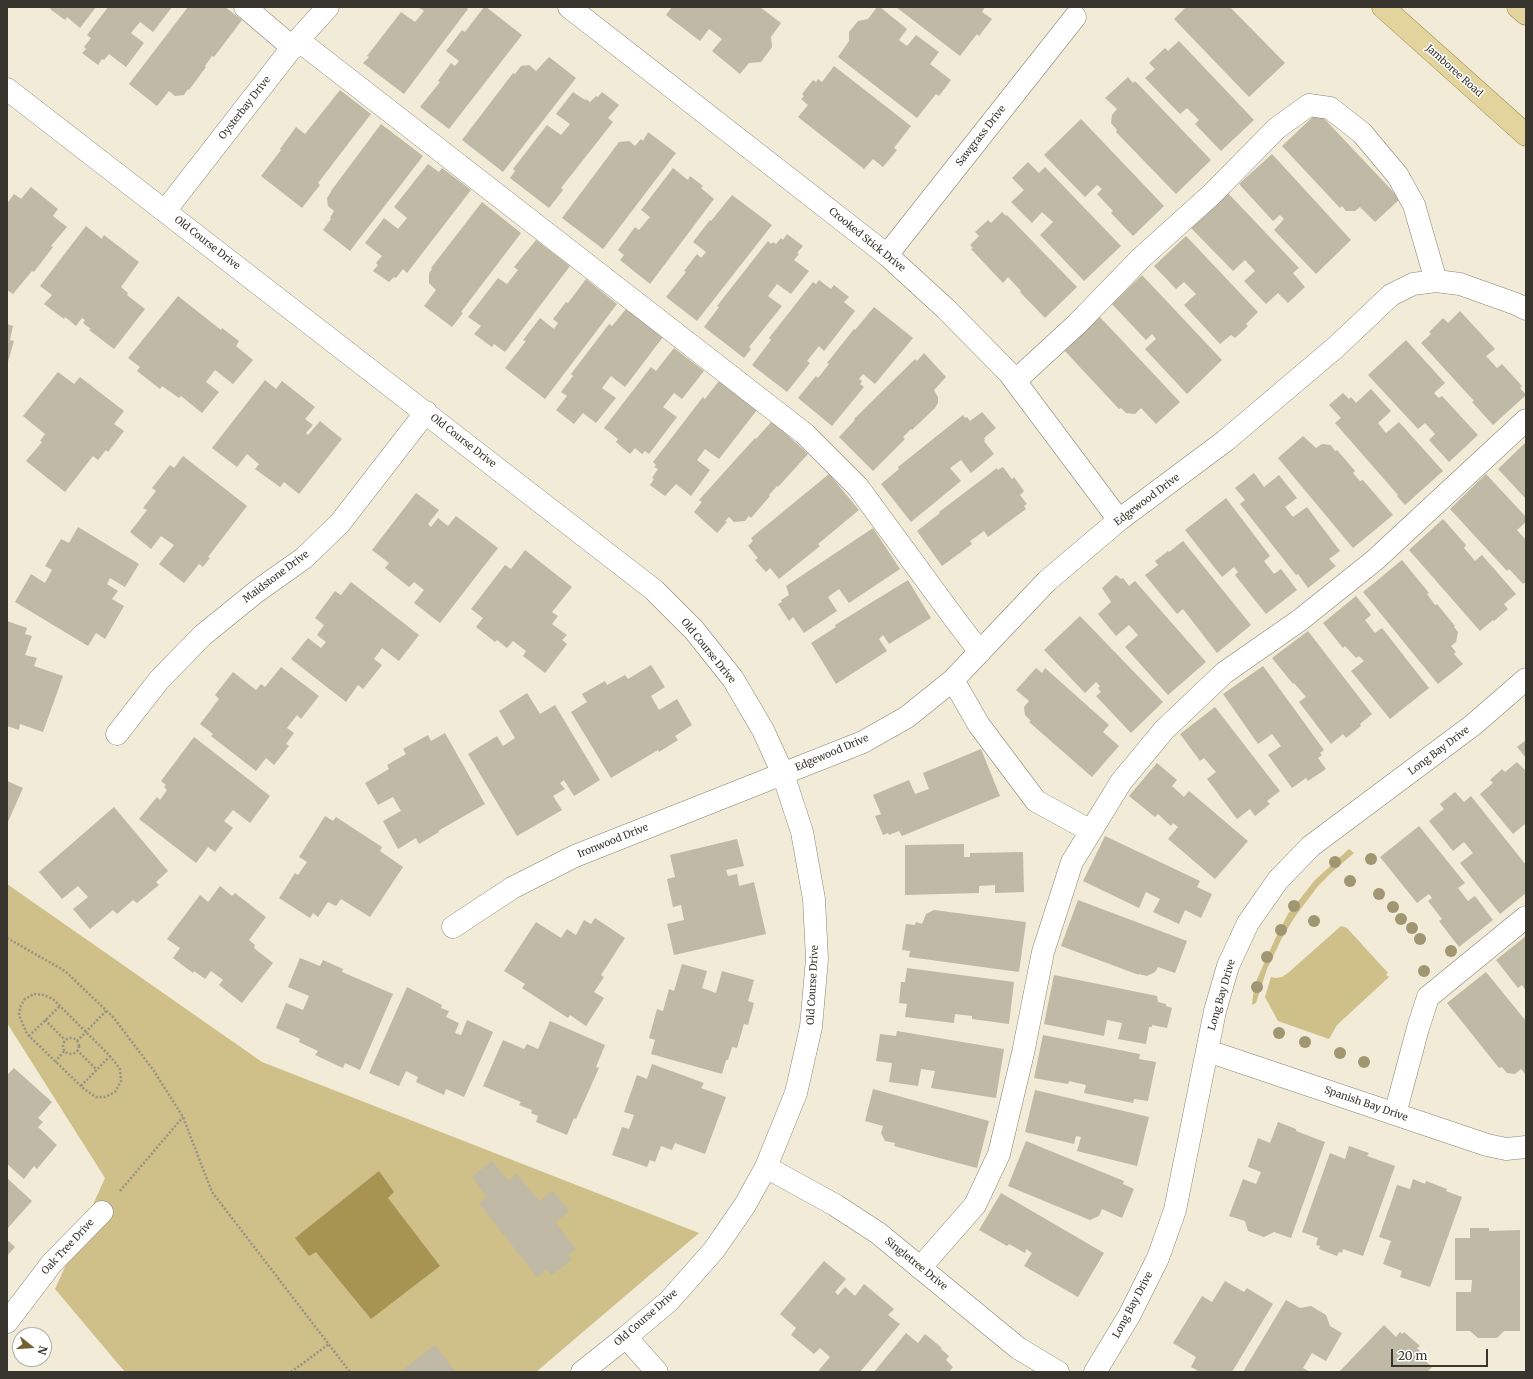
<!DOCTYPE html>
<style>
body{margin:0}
#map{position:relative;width:1533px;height:1379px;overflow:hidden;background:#f1ebd7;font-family:Merriweather,serif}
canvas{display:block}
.frame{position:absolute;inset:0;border:8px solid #37352d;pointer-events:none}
.north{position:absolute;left:12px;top:1327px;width:40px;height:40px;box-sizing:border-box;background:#fff;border:1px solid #afaeab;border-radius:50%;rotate:107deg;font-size:11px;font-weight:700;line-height:16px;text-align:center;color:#37352d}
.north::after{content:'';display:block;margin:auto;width:14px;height:18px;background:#716230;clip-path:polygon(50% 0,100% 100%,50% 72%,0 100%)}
.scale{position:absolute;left:1391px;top:1349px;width:97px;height:18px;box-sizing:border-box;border:2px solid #37352d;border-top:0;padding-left:5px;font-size:12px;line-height:14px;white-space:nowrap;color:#37352d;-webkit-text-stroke:3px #fff;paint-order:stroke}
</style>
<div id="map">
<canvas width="1533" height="1379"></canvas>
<div class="frame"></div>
<div class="north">N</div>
<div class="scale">20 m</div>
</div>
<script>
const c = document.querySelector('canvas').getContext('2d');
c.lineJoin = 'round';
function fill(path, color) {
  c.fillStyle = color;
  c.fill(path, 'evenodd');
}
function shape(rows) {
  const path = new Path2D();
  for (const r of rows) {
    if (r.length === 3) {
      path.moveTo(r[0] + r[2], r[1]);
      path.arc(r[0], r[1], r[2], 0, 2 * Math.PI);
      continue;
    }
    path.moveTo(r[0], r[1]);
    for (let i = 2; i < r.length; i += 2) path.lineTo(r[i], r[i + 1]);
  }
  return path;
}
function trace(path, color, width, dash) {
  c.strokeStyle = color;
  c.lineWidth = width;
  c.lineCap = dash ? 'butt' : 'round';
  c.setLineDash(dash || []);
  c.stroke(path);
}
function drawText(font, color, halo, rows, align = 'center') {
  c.font = font + ' Merriweather,serif';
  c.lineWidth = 3;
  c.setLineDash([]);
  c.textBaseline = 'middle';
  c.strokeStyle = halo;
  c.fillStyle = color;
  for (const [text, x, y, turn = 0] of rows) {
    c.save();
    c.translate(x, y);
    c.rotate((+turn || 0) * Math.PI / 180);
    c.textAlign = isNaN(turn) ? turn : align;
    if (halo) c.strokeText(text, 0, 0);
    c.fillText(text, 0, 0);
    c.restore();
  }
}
const green = shape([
 [1349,849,1354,853,1331,873,1318,886,1294,918,1282,938,1267,969,1256,1003,1252,1005,1253,995,1257,979,1276,937,1288,914,1315,880],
 [7,884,262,1062,699,1233,536,1372,125,1372,55,1289,105,1178,7,1023],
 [1341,926,1347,928,1388,973,1386,975,1389,977,1337,1025,1329,1039,1278,1021,1265,997,1271,977,1276,978,1282,977,1288,973]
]);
const water = shape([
 [379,1171,394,1192,388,1198,440,1266,371,1319,316,1252,309,1256,295,1238]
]);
const building = shape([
 [52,7,96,7,80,28,67,17,65,20,50,9],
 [108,7,172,7,153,32,140,22,131,33,144,43,126,67,109,54,104,60,102,59,98,65,82,53,86,49,84,47,91,38,87,35],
 [188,7,225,7,242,20,214,57,212,56,205,66,206,67,189,90,188,89,184,95,175,96,169,91,157,106,129,84],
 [418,7,466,7,468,9,404,94,363,63,369,57,367,56,401,12,415,22,424,11],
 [484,7,486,7,522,35,449,129,420,107,440,82,438,81,451,63,455,66,459,61,446,51,462,30,465,32],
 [672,7,760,7,781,23,771,37,772,47,761,62,749,63,740,74,712,51,722,39,709,29,700,41,666,15],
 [877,7,880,7,907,29,899,40,907,46,916,35,939,52,930,64,951,80,939,96,936,94,917,118,838,57,849,41,849,32,858,21,868,19],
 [896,7,985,7,982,12,992,19,979,36,977,34,960,56],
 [1186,7,1230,7,1285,63,1249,97,1174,19],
 [1179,41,1254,120,1221,151,1195,124,1199,120,1187,108,1180,114,1145,78,1155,69,1149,63,1165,48,1168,51],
 [549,57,576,78,503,172,462,140,513,73,515,74,521,66,529,65,536,71],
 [834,66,911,126,894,148,897,150,883,167,873,159,864,169,798,117,808,105,801,99,804,96,802,94,813,80,816,82,818,79,822,82],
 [1128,77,1133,83,1135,81,1211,160,1176,194,1116,132,1117,130,1111,123,1112,115,1117,109,1105,98],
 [340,90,371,114,318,183,320,185,302,208,261,176,281,150,280,149,296,127,305,134],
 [573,92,585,100,586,99,590,102,596,96,598,97,602,92,619,105,608,118,613,122,561,188,563,190,549,208,510,178,515,171,513,169,547,125,561,135,570,124,556,114],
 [1318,112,1400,199,1375,222,1360,207,1355,211,1346,211,1342,206,1340,208,1282,146],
 [1081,119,1164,206,1133,236,1111,213,1113,211,1097,194,1102,189,1097,185,1085,197,1044,155],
 [381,124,423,156,350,251,323,230,331,219,330,218,334,211,328,206,327,198,331,192,331,191],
 [648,132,676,153,603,249,562,218,619,142,629,141,635,146,641,139,643,141],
 [1272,154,1351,240,1316,274,1274,230,1284,219,1280,215,1273,221,1239,184],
 [1028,162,1039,173,1045,167,1121,246,1084,281,1040,235,1053,222,1042,212,1032,223,1011,202,1024,190,1012,178],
 [428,164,439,172,442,168,471,190,407,273,403,269,396,278,394,277,389,282,373,271,378,265,376,263,382,256,365,243,384,218,398,229,407,218,394,207],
 [673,168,688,180,690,176,703,186,701,188,714,199,650,284,620,260,624,255,618,250,635,227,639,230,650,217,641,210],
 [31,187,58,209,53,216,67,227,51,246,53,247,34,272,32,271,13,294,7,290,7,201,8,202,14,194,21,199],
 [1228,193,1299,268,1293,273,1305,287,1288,303,1278,293,1266,304,1244,281,1255,271,1245,260,1233,271,1191,228],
 [732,195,772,225,697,321,666,297,686,272,684,271,697,254,701,258,706,252,693,242,710,220,711,221],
 [482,202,521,233,461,312,463,313,452,327,424,306,436,290,429,283,429,273,432,269,431,268],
 [1002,212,1006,216,1007,215,1077,287,1045,318,1020,292,1021,291,1008,277,1003,283,971,249,973,248,970,245,979,236,975,232,988,220,991,223],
 [86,226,102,239,104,235,139,262,121,287,128,293,127,295,145,309,114,349,89,330,91,329,83,323,85,320,82,318,76,326,65,317,64,319,44,304,52,295,40,286],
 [787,234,803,246,797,253,799,254,794,260,809,271,791,294,777,284,768,296,782,306,749,347,751,349,744,358,704,327,719,307,717,306,768,241,771,244,773,242,776,244,781,238,783,240],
 [1186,236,1258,312,1246,324,1248,326,1235,338,1231,335,1220,344,1184,305,1196,294,1184,282,1176,289,1154,266],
 [536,240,570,266,505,352,494,344,492,347,474,334,481,326,468,317,498,278,507,284,518,270,514,267],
 [1142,275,1222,360,1187,394,1145,349,1156,339,1152,334,1146,340,1112,304],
 [586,279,617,304,545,399,505,368,526,341,523,340,540,318,554,329,558,323,553,319,566,302,568,303],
 [819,280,831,289,834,285,849,297,844,302,855,311,824,351,819,346,807,361,810,363,787,392,752,365,771,340,769,338,813,282,816,284],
 [178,296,221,330,222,328,239,341,236,346,253,360,233,384,215,370,206,382,219,392,202,413,181,396,179,398,162,386,160,389,137,371,140,367,128,358],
 [874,307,913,338,875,384,863,374,859,379,862,381,860,384,864,387,832,426,798,398,816,376,818,378,829,364,827,363,854,329,855,330],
 [626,309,663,337,625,387,611,376,602,388,616,398,596,423,583,413,574,424,556,410,567,396,561,392,573,376,571,374,609,324,612,326],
 [1460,311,1495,349,1486,356,1497,368,1502,364,1522,386,1520,388,1526,395,1493,425,1472,402,1474,401,1421,343,1431,334,1429,332,1443,318,1448,323],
 [1098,315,1180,402,1156,424,1141,408,1135,414,1126,413,1121,408,1119,409,1063,349],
 [7,324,13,326,10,340,14,341,7,365],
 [1406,340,1445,383,1434,393,1439,398,1442,396,1478,435,1449,462,1429,440,1435,434,1425,423,1418,429,1368,375],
 [674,348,704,371,682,399,674,393,663,407,677,417,649,454,645,451,642,454,635,448,630,454,616,442,618,439,604,428,651,367,656,371],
 [924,353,946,377,934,390,938,397,938,403,935,408,912,430,911,429,903,437,905,439,873,471,839,437,855,420,854,419,915,359,917,361],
 [58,372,74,384,80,377,124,411,114,424,124,431,108,452,106,450,98,460,93,456,65,492,26,461,42,442,40,441,45,434,23,416],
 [265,380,276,389,282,381,315,407,305,419,313,425,306,433,308,435,320,421,342,439,299,494,284,482,280,487,255,469,259,464,247,454,237,467,212,448],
 [719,381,757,410,719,459,705,449,697,460,710,470,691,496,676,484,665,496,650,485,654,479,652,478,658,469,654,467,656,465,653,462,703,397,705,399],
 [1371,389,1391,411,1378,423,1386,433,1399,422,1443,471,1405,505,1397,496,1398,495,1335,423,1341,418,1329,405,1343,393,1349,399,1351,397,1356,403],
 [982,412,996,428,984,438,985,440,984,441,994,454,971,473,961,460,950,468,961,481,911,522,881,484,899,469,898,467,963,415,965,418,967,417,970,421],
 [772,421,808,454,778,487,777,486,769,495,770,496,751,518,749,516,745,521,734,522,729,517,725,521,727,522,717,533,694,512,702,502,699,500,755,438,756,439],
 [1303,436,1316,448,1322,444,1331,445,1335,451,1337,450,1355,471,1353,473,1360,481,1363,480,1393,515,1353,548,1278,458],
 [1526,442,1526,499,1498,469],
 [183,456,247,506,208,557,210,558,203,567,199,564,184,583,159,564,174,545,161,536,151,549,130,532,147,510,143,508,156,491,152,488,170,465,174,468],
 [1003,467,1012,479,1014,477,1024,491,1020,495,1027,504,1024,506,1026,509,988,537,984,531,970,541,972,544,942,566,917,531,940,513,939,512,997,468,998,470],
 [1254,473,1264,487,1279,475,1297,498,1285,507,1293,517,1307,507,1340,551,1329,559,1336,566,1308,588,1298,574,1296,575,1240,504,1245,500,1235,488],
 [829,474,859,510,818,544,820,546,779,579,770,568,766,572,755,560,758,558,748,546,753,541,751,538],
 [1486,474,1526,517,1526,522,1517,530,1526,540,1526,582,1523,584,1509,569,1507,571,1450,509],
 [416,493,439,510,428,524,431,527,438,518,448,526,456,516,498,548,440,623,414,603,424,590,414,582,409,587,385,568,389,563,372,550],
 [1226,498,1270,556,1264,561,1274,574,1281,569,1297,590,1266,614,1235,575,1238,572,1234,567,1222,577,1185,530],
 [1443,519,1466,545,1464,548,1475,561,1482,555,1516,594,1504,604,1508,609,1494,621,1493,620,1480,631,1409,550],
 [78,527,139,564,125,587,110,578,107,584,118,591,112,599,124,606,105,639,96,633,88,646,15,602,31,574,45,583,52,570,45,566,61,539,69,543],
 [873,528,900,569,849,603,839,589,828,597,837,611,804,633,793,617,789,621,778,604,782,602,781,600,789,595,786,586],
 [1183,541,1251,625,1217,653,1183,609,1177,614,1145,575,1158,565,1155,561,1168,551,1169,552],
 [525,550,572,587,552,612,558,616,552,624,567,635,562,640,567,644,545,673,523,656,526,651,513,641,507,648,497,640,495,642,476,627,483,618,471,609,505,565,511,569],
 [1402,560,1429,593,1427,594,1435,605,1437,604,1455,626,1454,627,1458,632,1456,642,1451,646,1456,652,1454,654,1463,664,1438,684,1363,592],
 [1116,575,1121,579,1123,578,1129,586,1135,581,1206,662,1168,695,1125,647,1138,635,1129,625,1116,636,1098,614,1111,602,1102,588],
 [908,580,931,618,889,644,883,635,879,639,887,651,836,684,811,643,836,627,835,625],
 [351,582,419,635,399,661,382,648,374,659,382,665,363,689,358,685,346,702,291,659,308,638,321,648,326,642,317,635,324,625,315,618,335,591,341,595],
 [1356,596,1371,615,1365,620,1375,633,1382,628,1429,688,1390,719,1351,671,1364,661,1359,656,1356,658,1345,646,1343,648,1323,623],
 [1080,616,1163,702,1131,733,1096,696,1101,692,1098,688,1100,686,1096,682,1085,693,1044,650],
 [7,621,27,628,25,634,32,636,25,655,37,658,34,666,63,676,43,732,20,724,19,730,7,726],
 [1308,631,1372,714,1360,724,1361,726,1346,738,1343,734,1331,744,1299,702,1306,697,1294,683,1293,684,1272,658],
 [651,665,665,687,651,696,659,710,677,699,692,725,675,736,678,740,659,752,658,750,611,778,571,712,587,702,582,694,605,681,607,685,625,675,628,679],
 [1263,666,1324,750,1320,753,1322,755,1318,758,1326,769,1308,781,1306,778,1292,788,1268,755,1281,746,1272,734,1258,744,1223,694],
 [281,667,319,696,301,719,297,715,287,728,294,733,286,744,289,746,274,765,266,758,256,771,211,736,213,734,200,724,219,699,215,695,233,672,256,690,261,684,265,687],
 [1036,668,1042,673,1045,668,1109,725,1103,732,1119,746,1092,777,1029,722,1031,721,1025,715,1024,707,1029,701,1016,690],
 [527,693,540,714,555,705,600,780,574,796,564,780,560,783,565,789,553,796,562,810,517,836,468,754,497,736,503,746,515,738,499,711],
 [1215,707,1280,791,1267,801,1270,804,1255,816,1250,809,1237,819,1207,779,1216,772,1204,758,1200,761,1180,734],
 [445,733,485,804,438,831,439,832,419,844,416,838,398,849,383,821,401,811,393,797,378,805,365,783,389,769,387,765,406,754,403,749,428,735,431,741],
 [194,737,270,796,250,823,233,810,224,821,233,828,215,852,208,847,196,863,139,819,157,797,160,800,167,790,164,787,166,785,161,781],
 [1526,740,1526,758,1517,747],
 [981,749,1000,796,902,836,899,831,889,835,888,833,883,835,875,816,881,814,873,795,909,780,915,794,929,789,923,773],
 [1517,762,1526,771,1526,825,1525,824,1513,834,1480,794,1493,783,1490,780,1502,769,1505,772],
 [1157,763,1177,780,1172,786,1184,797,1189,791,1248,841,1215,879,1168,839,1178,827,1173,823,1171,826,1158,814,1155,817,1129,796],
 [7,781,23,788,7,824],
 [1455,792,1464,802,1471,796,1526,865,1526,893,1500,914,1460,863,1473,853,1464,842,1453,851,1429,821,1444,809,1440,804],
 [114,807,168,871,156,882,159,885,137,903,133,900,117,914,113,910,90,929,73,909,88,897,78,886,62,899,39,872],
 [325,816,333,821,336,817,382,847,380,851,403,867,370,917,341,899,336,906,328,902,318,917,313,913,310,918,279,898,295,873,298,875,307,862,299,857],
 [1419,826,1465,883,1458,888,1468,901,1475,896,1493,920,1459,947,1439,921,1442,919,1428,901,1432,898,1429,894,1417,903,1380,857],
 [1105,836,1200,881,1197,887,1212,894,1201,918,1185,910,1179,924,1153,912,1160,899,1146,892,1139,908,1083,881],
 [737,839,744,866,726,870,728,876,737,874,739,886,754,882,766,934,674,955,667,924,684,920,681,905,673,907,667,879,675,877,670,855],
 [964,844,964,857,970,857,970,853,1023,852,1024,892,995,893,995,885,979,886,979,893,905,895,905,845],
 [220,886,232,896,235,893,266,917,249,940,255,945,254,948,273,963,242,1003,219,985,223,980,211,971,205,979,194,971,193,973,173,958,180,948,167,939,200,895,208,902],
 [1078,900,1187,941,1175,973,1158,967,1155,972,1147,976,1139,974,1139,975,1061,946],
 [934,910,1026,922,1019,972,909,957,910,951,902,950,906,924,915,925,916,922,922,924,926,914],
 [595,918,625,938,601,975,604,977,594,992,604,998,586,1026,570,1015,568,1018,522,988,525,984,504,971,536,922,561,938,567,929,576,935,584,920,591,924],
 [1526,936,1526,991,1522,985,1518,988,1496,960],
 [300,958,320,966,323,960,343,969,342,972,393,994,360,1070,345,1063,343,1068,315,1055,318,1051,299,1042,300,1039,276,1028,286,1003,303,1010,309,996,288,987],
 [682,964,707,971,702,988,716,993,722,971,754,980,748,1001,754,1003,748,1025,744,1024,737,1048,732,1047,728,1060,726,1060,722,1074,651,1054,655,1040,649,1038,657,1009,663,1011,669,989,674,991],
 [907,968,1014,982,1009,1024,972,1019,972,1016,955,1014,954,1023,905,1017,907,1004,899,1003,901,982,905,982],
 [1486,972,1526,1021,1526,1075,1521,1069,1515,1074,1507,1073,1502,1067,1499,1068,1447,1003],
 [1054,975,1157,996,1158,1002,1166,1004,1166,1006,1172,1008,1167,1028,1152,1025,1152,1027,1149,1027,1146,1044,1118,1039,1122,1023,1107,1020,1104,1036,1044,1024],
 [407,987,442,1005,441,1008,449,1011,446,1017,459,1023,455,1033,461,1035,467,1020,493,1032,464,1097,446,1089,444,1095,416,1082,418,1077,406,1071,399,1086,369,1073],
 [550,1021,605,1045,596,1067,599,1068,576,1119,574,1118,567,1135,536,1122,538,1116,531,1113,532,1110,519,1105,521,1102,483,1086,503,1040,524,1049,527,1044,538,1049],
 [897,1031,1004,1049,996,1098,931,1088,935,1071,921,1069,918,1086,889,1082,892,1063,876,1061,880,1034,896,1036],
 [1043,1035,1140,1054,1139,1059,1156,1062,1148,1101,1134,1099,1133,1103,1084,1093,1086,1085,1069,1081,1068,1084,1034,1078],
 [652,1064,704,1083,701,1088,726,1097,705,1154,675,1143,672,1150,661,1146,655,1162,650,1160,647,1167,612,1155,622,1127,629,1129,634,1115,624,1112,637,1075,647,1079],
 [14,1068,52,1102,38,1118,43,1122,38,1127,57,1145,37,1169,34,1166,24,1179,7,1164,7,1075],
 [873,1089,989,1121,977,1168,894,1146,895,1143,885,1141,881,1133,883,1126,865,1121],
 [1035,1090,1149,1117,1137,1166,1077,1151,1081,1137,1076,1136,1074,1144,1025,1132],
 [1278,1122,1296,1129,1296,1131,1325,1142,1291,1238,1274,1232,1264,1237,1248,1231,1245,1221,1229,1216,1243,1179,1256,1184,1261,1172,1248,1167,1258,1138,1270,1143],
 [1026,1141,1124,1181,1123,1184,1134,1189,1122,1218,1102,1209,1099,1216,1090,1220,1008,1186],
 [1349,1146,1369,1153,1367,1156,1395,1166,1363,1256,1343,1249,1342,1253,1339,1252,1337,1256,1319,1249,1320,1246,1316,1245,1318,1238,1302,1232,1330,1153,1345,1159],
 [492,1161,508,1181,517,1174,539,1201,553,1191,569,1211,555,1222,576,1249,568,1255,571,1260,552,1275,547,1269,537,1277,479,1203,487,1197,472,1177],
 [7,1178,32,1201,7,1229],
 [1413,1179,1425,1184,1426,1181,1447,1189,1446,1191,1462,1197,1430,1287,1400,1277,1402,1271,1383,1264,1391,1241,1379,1237,1397,1185,1410,1189],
 [1001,1193,1104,1253,1078,1297,1024,1266,1032,1253,1026,1249,1025,1253,1009,1244,1007,1246,979,1230],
 [1470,1228,1489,1228,1489,1231,1520,1230,1520,1331,1504,1331,1497,1338,1478,1338,1470,1331,1456,1331,1456,1292,1471,1292,1472,1280,1455,1280,1455,1238,1470,1238],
 [7,1240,15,1247,7,1256],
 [824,1261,846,1279,835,1292,838,1295,845,1287,855,1296,864,1284,894,1309,888,1315,900,1324,860,1372,821,1372,819,1370,830,1357,820,1348,814,1354,791,1335,796,1328,780,1314],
 [1225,1281,1244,1292,1247,1288,1273,1304,1232,1372,1200,1372,1191,1367,1196,1357,1173,1343,1202,1296,1212,1302],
 [1286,1300,1300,1308,1311,1306,1326,1315,1330,1326,1342,1333,1326,1361,1312,1353,1303,1368,1310,1372,1243,1372],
 [1384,1325,1396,1337,1400,1332,1402,1334,1404,1332,1420,1346,1417,1348,1420,1351,1418,1354,1432,1367,1427,1372,1339,1372],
 [906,1333,918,1343,925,1334,942,1348,941,1349,949,1356,946,1360,953,1367,949,1372,874,1372],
 [435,1345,456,1372,400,1372]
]);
const path = shape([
 [7,938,65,971,113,1017,154,1071,183,1117,212,1192,350,1372],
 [34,994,44,995,53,999,110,1056,120,1069,121,1081,115,1092,105,1097,96,1097,84,1089,27,1034,19,1015,20,1007,25,999,34,994],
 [45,1020,65,1040],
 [29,1036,60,1006],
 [71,1046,8],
 [77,1041,107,1010],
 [77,1050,97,1070],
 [55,1062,65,1050],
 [81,1086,110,1056],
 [120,1191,183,1117],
 [291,1372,329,1344]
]);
const minor = shape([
 [245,7,293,48],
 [569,7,887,255,946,309,1009,373,1119,520],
 [298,40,805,434,858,487,957,622,980,652],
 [7,89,654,590,694,630,733,679,763,730,783,774,802,832,814,899,817,959,811,1027,796,1093,766,1167,745,1205,714,1250,669,1301,626,1337,582,1372],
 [165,211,298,40,328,7],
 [887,255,1075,17],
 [1015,381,1077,324,1141,258,1211,195,1277,128,1309,105,1330,108,1362,133,1398,176,1414,205,1436,281],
 [953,680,979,725,1036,801,1091,831],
 [117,734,159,680,203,635,256,592,304,558,340,523,426,412],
 [453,927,512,888,575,856,863,742,907,717,953,680,1047,581,1119,520,1225,441,1336,347,1391,295,1413,284,1436,281,1460,284,1516,304,1526,309],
 [1208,1051,1487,1145,1506,1149,1526,1147],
 [1395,1114,1418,1028,1428,997,1526,917],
 [766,1167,835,1205,878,1233,1018,1348,1058,1372],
 [920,1268,975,1205,999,1154,1023,1053,1043,952,1072,862,1121,782,1164,730,1224,673,1300,620,1375,560,1526,420],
 [7,1322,52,1263,102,1212],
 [626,1337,657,1372],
 [1095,1372,1129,1316,1158,1258,1175,1210,1215,1011,1228,966,1248,923,1278,880,1311,846,1473,725,1526,679]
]);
const major = shape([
 [1383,7,1526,135],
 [1518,7,1526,14]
]);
const trees = [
 [1371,859],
 [1335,862],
 [1350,881],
 [1379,894],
 [1294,906],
 [1393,907],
 [1401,919],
 [1314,921],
 [1412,928],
 [1281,930],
 [1420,939],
 [1451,951],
 [1267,957],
 [1424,971],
 [1257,987],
 [1279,1033],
 [1305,1042],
 [1340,1053],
 [1364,1062]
];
const streetNames = [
 ["Jamboree Road",1454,71,42],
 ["Oysterbay Drive",245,108,-52],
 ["Sawgrass Drive",981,136,-52],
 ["Crooked Stick Drive",867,240,39],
 ["Old Course Drive",207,243,38],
 ["Old Course Drive",463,441,38],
 ["Edgewood Drive",1147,500,-37],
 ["Maidstone Drive",276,577,-37],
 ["Old Course Drive",708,651,51],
 ["Long Bay Drive",1439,751,-37],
 ["Edgewood Drive",832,753,-23],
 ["Ironwood Drive",613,841,-22],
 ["Old Course Drive",813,985,-87],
 ["Long Bay Drive",1222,995,-74],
 ["Spanish Bay Drive",1366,1104,19],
 ["Oak Tree Drive",68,1247,-47],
 ["Singletree Drive",916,1264,39],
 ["Long Bay Drive",1133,1305,-62],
 ["Old Course Drive",646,1318,-41]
];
fill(green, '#cfbf89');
fill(water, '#a79453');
fill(building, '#bfb9a6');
trace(minor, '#888371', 23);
trace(major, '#9a894c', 23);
trace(path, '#979385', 2.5, [2, 2]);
trace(minor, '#fff', 22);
trace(major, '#e3d39d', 22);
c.fillStyle = '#a09671';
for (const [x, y] of trees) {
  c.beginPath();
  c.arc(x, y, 6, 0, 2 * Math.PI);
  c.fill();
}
drawText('10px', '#37352d', '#fff', streetNames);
</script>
